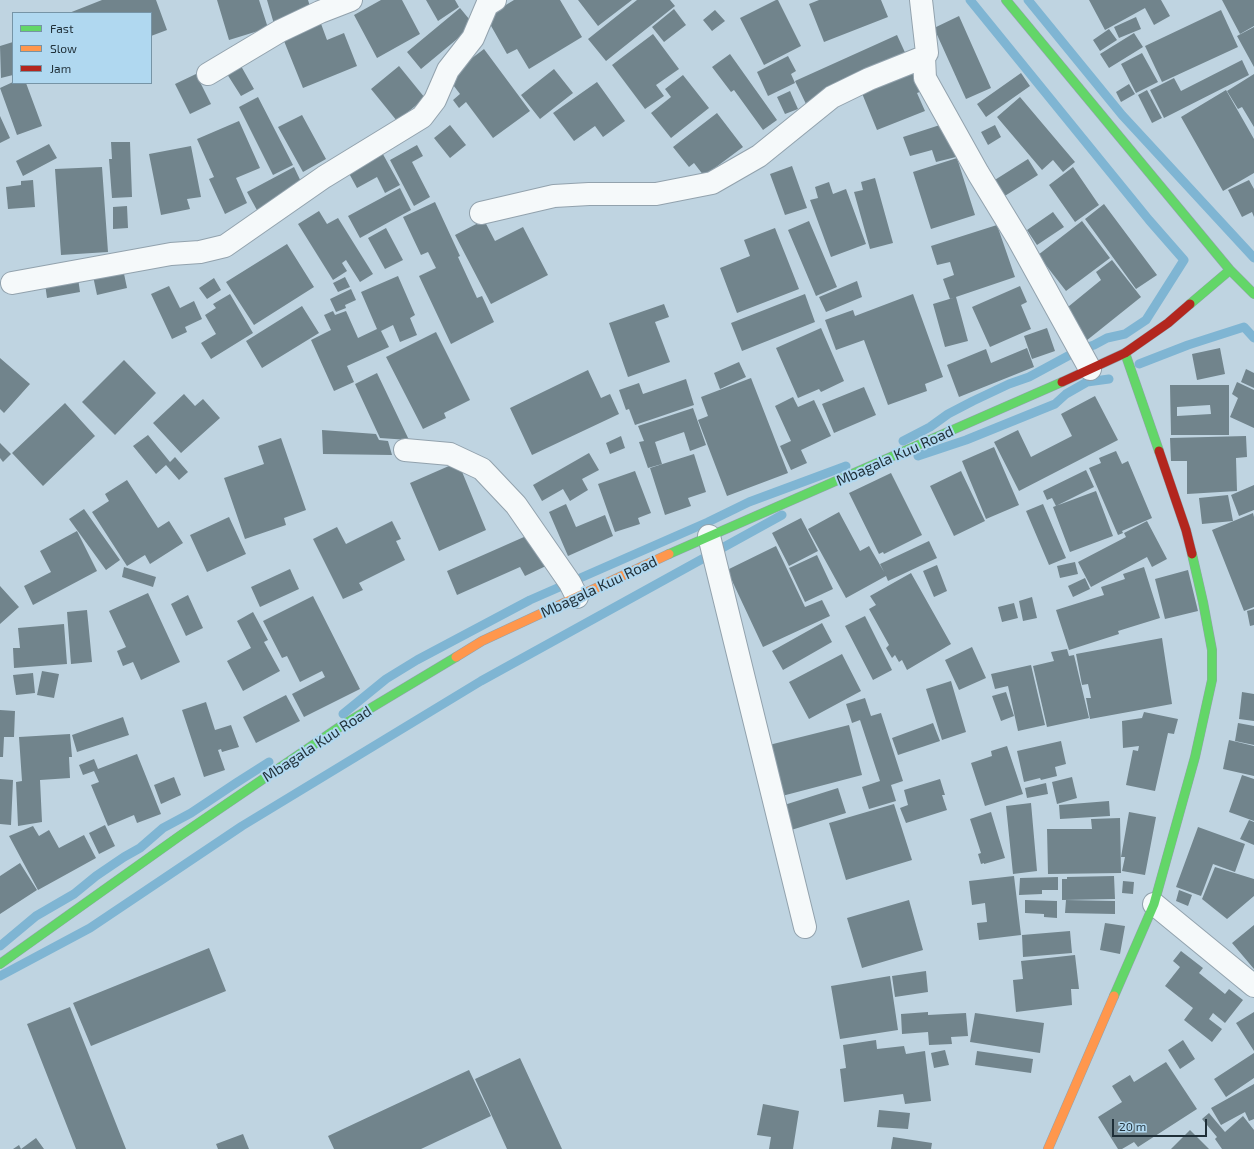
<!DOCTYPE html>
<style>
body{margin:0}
#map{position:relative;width:1254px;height:1149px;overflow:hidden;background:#bfd4e1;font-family:"Exo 2",sans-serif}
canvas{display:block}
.legend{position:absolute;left:12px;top:12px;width:140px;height:72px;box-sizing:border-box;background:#b0d8f0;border:1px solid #7694a6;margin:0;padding:5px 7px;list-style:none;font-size:12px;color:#1f2f38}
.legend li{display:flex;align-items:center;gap:8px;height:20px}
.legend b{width:20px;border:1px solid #7694a6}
.scale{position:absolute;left:1112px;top:1119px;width:95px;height:18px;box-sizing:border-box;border:2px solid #1f2f38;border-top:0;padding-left:5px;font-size:12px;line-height:14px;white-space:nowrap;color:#1f2f38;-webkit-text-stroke:3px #b0d8f0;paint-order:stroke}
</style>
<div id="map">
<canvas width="1254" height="1149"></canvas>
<ul class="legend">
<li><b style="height:5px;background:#63d668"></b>Fast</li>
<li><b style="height:5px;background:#ff974d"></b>Slow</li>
<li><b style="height:5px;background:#b3261e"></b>Jam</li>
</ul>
<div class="scale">20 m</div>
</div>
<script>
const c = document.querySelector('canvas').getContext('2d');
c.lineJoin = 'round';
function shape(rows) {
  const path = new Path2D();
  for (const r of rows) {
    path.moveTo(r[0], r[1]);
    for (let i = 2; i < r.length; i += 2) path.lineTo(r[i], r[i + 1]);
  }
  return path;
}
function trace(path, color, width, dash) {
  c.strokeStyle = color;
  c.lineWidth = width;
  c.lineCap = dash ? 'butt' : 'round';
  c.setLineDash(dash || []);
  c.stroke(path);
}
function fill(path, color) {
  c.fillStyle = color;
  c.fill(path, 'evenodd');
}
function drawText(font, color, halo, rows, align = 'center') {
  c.font = font + ' "Exo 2",sans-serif';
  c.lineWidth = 4;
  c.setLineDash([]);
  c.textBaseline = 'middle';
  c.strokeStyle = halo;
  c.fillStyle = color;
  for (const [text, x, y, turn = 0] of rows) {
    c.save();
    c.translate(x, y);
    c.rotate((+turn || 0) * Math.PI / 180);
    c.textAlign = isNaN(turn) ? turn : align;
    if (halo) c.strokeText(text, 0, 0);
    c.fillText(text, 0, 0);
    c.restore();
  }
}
const stream = shape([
 [1028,0,1122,115,1254,258],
 [1139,364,1188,345,1244,327,1254,338],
 [903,441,930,427,948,414,973,401,1009,384,1029,377,1079,350,1094,345,1107,338,1125,334,1146,320,1184,260,1149,220,970,0],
 [918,456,966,440,1055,404,1066,394,1087,382,1109,379],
 [343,714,386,679,417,660,530,600,708,522,749,502,846,466],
 [0,946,36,916,74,894,96,876,124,857,140,848,163,828,191,813,236,783,269,762],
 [0,976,90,928,242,826,481,681,782,515]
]);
const building = shape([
 [102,0,156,0,167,30,151,36,151,13,69,13],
 [217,0,259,0,268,28,229,40],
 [267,0,308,0,312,13,274,24],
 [381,0,402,0,420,34,377,58,354,15],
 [426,0,455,0,459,7,438,21],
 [514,0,560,0,582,37,529,69,517,49,507,54,486,17],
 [578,0,632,0,598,26],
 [637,0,670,0,675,6,606,61,588,39],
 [776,0,778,0,801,46,764,65,740,18],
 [819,0,881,0,888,17,824,42,809,4],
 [1089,0,1161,0,1170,16,1154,25,1145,8,1105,30],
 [1222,0,1254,0,1254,26,1240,34],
 [460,8,474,25,421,69,407,52],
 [674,9,686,25,664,42,652,27],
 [715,10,725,21,712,31,703,20],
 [1221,10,1238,47,1162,82,1145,46],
 [959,16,991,88,966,99,934,28],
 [1136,17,1141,29,1119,38,1114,27],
 [320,21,327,40,344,33,357,66,303,88,282,36],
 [1254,27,1254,67,1237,36],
 [1109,29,1117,40,1100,51,1093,40],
 [1134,33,1143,47,1109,68,1100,54],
 [653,34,679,69,656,85,664,96,645,109,612,65],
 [897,35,908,59,806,104,795,81],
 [13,42,13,75,1,78,0,46],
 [484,49,530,111,493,138,466,102,459,108,453,100,460,94,447,77],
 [1142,53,1158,82,1136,93,1121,64],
 [730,54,777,120,763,130,734,90,731,92,712,67],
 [788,56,796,71,791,74,795,83,768,96,757,72],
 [1242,60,1249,75,1164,118,1150,90,1174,78,1181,91],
 [914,63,925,90,917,93,925,111,877,130,859,86],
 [241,66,254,89,241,96,227,74],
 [399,66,425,98,397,121,371,89],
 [554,69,573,93,540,119,521,95],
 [1021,73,1030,86,986,117,977,104],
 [196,74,211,104,190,114,175,84],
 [1254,74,1254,127,1242,107,1238,109,1227,91],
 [683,75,709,108,671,138,651,113,671,97,665,89],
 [13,82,26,83,42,126,17,135,0,88],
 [597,82,625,121,603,137,595,126,574,141,553,113],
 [1129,84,1135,94,1121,102,1116,92],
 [1147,90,1162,118,1152,123,1138,95],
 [1226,90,1254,139,1254,173,1223,191,1181,117],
 [790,91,798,109,785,114,777,97],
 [258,97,293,165,273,175,239,107],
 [1020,97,1075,162,1063,172,1053,160,1042,170,997,117],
 [717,113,743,147,704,176,694,163,689,167,673,147],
 [302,115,326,159,303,172,278,127],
 [0,116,10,138,0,143],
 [239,121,260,168,236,178,247,203,225,214,209,179,214,177,197,139],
 [946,123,956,157,936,162,932,150,910,156,903,137],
 [450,125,466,145,450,158,434,138],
 [995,125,1001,137,988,145,981,132],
 [111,142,130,142,132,197,112,198,109,159,112,159],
 [49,144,57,158,23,176,16,161],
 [417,145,423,156,412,162,430,197,414,206,390,160],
 [191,146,201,197,187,199,190,209,161,215,149,154],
 [379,147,400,185,385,193,377,177,357,188,345,166],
 [957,158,975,215,931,229,913,172],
 [1028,159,1038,175,1000,199,990,183],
 [792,166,807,208,785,215,770,174],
 [102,167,108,252,61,255,55,169],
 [294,167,304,188,258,212,247,192],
 [1073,167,1099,205,1075,222,1049,185],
 [875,178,893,243,870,249,854,192,863,190,861,182],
 [33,180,35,207,8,209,6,187,21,185,21,181],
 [1249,180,1254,189,1254,217,1252,212,1242,217,1228,190],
 [829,182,833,194,846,189,866,244,831,257,810,200,818,198,815,187],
 [400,188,411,210,360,238,348,216],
 [435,202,460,256,458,257,477,298,482,296,494,322,451,344,419,276,436,268,428,252,421,255,403,217],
 [1104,204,1157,275,1136,289,1085,219],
 [127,206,128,228,113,229,113,207],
 [319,211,327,224,338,218,373,274,360,282,346,260,342,263,347,271,333,280,298,224],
 [1053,212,1064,227,1037,245,1027,230],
 [484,220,495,241,523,227,548,275,491,304,455,235],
 [809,221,837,287,816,296,788,230],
 [1082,221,1110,258,1066,291,1038,255],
 [997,225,1015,277,950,299,943,279,954,275,950,262,937,265,931,246],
 [386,228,403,260,385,269,368,238],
 [775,228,799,289,737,313,720,268,750,256,744,240],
 [287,244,314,287,254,325,226,282],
 [1112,260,1141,297,1086,341,1063,311,1101,280,1096,272],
 [123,269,127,288,97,295,93,276],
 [398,276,415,315,410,318,417,335,400,342,393,325,381,331,389,347,347,366,354,382,334,391,311,340,331,330,324,315,333,311,335,315,346,311,358,338,377,329,361,292],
 [345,277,350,287,338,292,333,283],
 [78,278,80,292,47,298,45,284],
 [214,278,221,290,207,299,199,288],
 [857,281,862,297,826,312,819,297],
 [169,286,180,308,194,301,202,319,185,327,187,332,172,339,151,294],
 [1020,286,1027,302,1021,305,1031,329,990,347,972,307],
 [351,289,356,300,345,305,346,308,336,312,330,299],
 [230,294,253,333,211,359,201,343,216,334,205,315,216,308,213,304],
 [805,294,815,322,742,351,731,323],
 [913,294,943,377,925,384,927,391,888,405,864,340,836,350,825,320,853,310,855,316],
 [956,297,968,341,945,347,933,304],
 [664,304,669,317,655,322,670,362,628,377,609,323],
 [302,306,319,333,262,368,246,341],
 [821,328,844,381,821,392,819,389,798,398,776,348],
 [1047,328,1055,351,1032,359,1024,336],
 [436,332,470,400,444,413,446,418,423,429,386,357],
 [1027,348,1034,367,959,397,947,365,986,349,991,363],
 [1220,348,1225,374,1197,380,1192,354],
 [0,358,30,384,4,413,0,409],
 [124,360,156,393,115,435,82,402],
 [739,362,746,377,720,389,714,373],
 [1246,369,1254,373,1254,388,1241,382],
 [588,370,601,398,610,394,619,414,532,455,510,408],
 [377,373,409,440,380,438,355,384],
 [751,378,788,473,727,496,698,420,708,416,701,397],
 [686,379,694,405,635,425,629,409,626,410,619,390,639,383,643,394],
 [1237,382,1254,390,1254,428,1230,417,1238,398,1232,394],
 [1170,385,1229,385,1229,435,1171,435],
 [1210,405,1211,414,1177,416,1177,407],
 [864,387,876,415,834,433,822,404],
 [184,394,195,406,203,399,220,418,181,453,153,423],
 [1095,396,1118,440,1019,491,994,442,1018,430,1031,457,1072,436,1061,414],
 [793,397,798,407,814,400,831,436,801,450,807,463,791,470,780,446,791,441,775,406],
 [65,403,95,436,43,486,12,453],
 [693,408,706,445,690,451,684,432,655,442,662,464,648,468,639,442,644,441,638,426],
 [322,430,376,434,379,440,388,441,392,455,323,454],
 [148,435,170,462,175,457,188,472,179,480,166,465,156,474,133,446],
 [621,436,625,448,610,454,606,443],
 [1246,436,1247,457,1236,458,1237,491,1187,494,1187,461,1171,461,1170,438],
 [281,438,306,510,284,518,286,525,245,539,224,478,264,464,258,446],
 [0,443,11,454,3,462,0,458],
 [994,447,1019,505,986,519,962,461],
 [1116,451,1122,464,1128,461,1152,518,1122,531,1123,533,1118,535,1089,468,1101,463,1099,458],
 [589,453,599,470,582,479,588,490,570,501,563,489,542,501,533,485],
 [694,454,706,492,688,498,691,506,665,515,650,468],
 [458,462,486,530,439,551,410,483],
 [1086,470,1094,487,1056,506,1052,498,1047,500,1043,491],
 [635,471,651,513,638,518,640,524,615,532,598,484],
 [961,471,985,521,954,536,930,486],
 [891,473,922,535,884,554,883,552,879,554,849,493],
 [127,480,158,528,169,521,183,543,150,564,145,555,127,566,92,512,109,501,105,494],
 [1254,485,1254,510,1239,516,1231,495],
 [1096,491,1113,536,1070,552,1053,507],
 [1228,495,1233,521,1202,524,1199,498],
 [566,504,576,527,605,515,613,536,568,556,549,512],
 [1043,504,1066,558,1049,565,1026,511],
 [84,509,120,560,106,570,69,519],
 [839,512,860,551,869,546,884,572,880,564,929,541,937,558,888,581,886,576,846,598,808,529],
 [1253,513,1254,517,1254,607,1244,611,1212,530],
 [229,517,246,554,207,572,190,535],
 [801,518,818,551,789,566,772,533],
 [392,521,401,539,396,541,405,560,359,583,363,590,343,599,313,539,337,527,346,544],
 [1147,521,1167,559,1152,567,1147,557,1091,587,1078,562,1126,537,1124,533],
 [77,531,97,571,33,605,24,586,51,572,40,551],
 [533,533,548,565,525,576,520,567,457,595,447,571],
 [776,546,805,607,822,600,830,616,763,647,727,570],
 [817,555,833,589,805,602,789,568],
 [1075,562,1078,574,1060,578,1057,566],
 [937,565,947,591,934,597,923,571],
 [124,567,156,577,153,587,122,577],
 [1144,567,1160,618,1118,631,1119,634,1069,650,1056,610,1104,595,1101,587,1125,579,1123,574],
 [290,569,299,589,260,607,251,587],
 [1188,570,1198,611,1165,619,1155,579],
 [911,573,951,644,907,670,902,660,899,662,895,655,892,658,886,648,889,645,869,609,876,605,870,596],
 [1085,578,1090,589,1073,597,1068,586],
 [0,586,19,607,0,624],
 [148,593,180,662,141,680,133,662,123,666,117,651,126,647,109,611],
 [188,595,203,628,186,636,171,604],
 [313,596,360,689,304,717,292,694,325,677,322,671,300,682,287,656,282,658,263,621],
 [1032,597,1037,618,1023,621,1019,601],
 [1014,603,1018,618,1002,622,998,607],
 [1254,609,1254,625,1250,626,1247,611],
 [87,610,92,662,71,664,67,612],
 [253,612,268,640,264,642,280,671,243,691,227,661,251,648,237,621],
 [865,616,892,670,873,680,845,626],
 [822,623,832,642,783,670,772,651],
 [64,624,67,664,14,668,13,648,20,648,18,628],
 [1162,638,1172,704,1090,719,1086,698,1091,698,1088,684,1082,685,1076,654],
 [972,647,986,678,959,690,945,660],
 [1067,649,1069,656,1074,655,1089,718,1047,727,1033,666,1054,661,1051,652],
 [842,654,861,691,809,719,789,682],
 [1031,665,1045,725,1018,731,1008,686,995,689,991,674],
 [42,671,59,674,54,698,37,695],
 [33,673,35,693,16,695,13,675],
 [951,681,966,732,942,740,926,689],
 [1006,692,1014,716,1001,721,992,696],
 [1242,692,1254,694,1254,721,1239,719],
 [286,695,300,721,256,743,243,717],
 [865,698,871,716,881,713,903,781,891,785,896,801,869,809,862,787,880,781,860,720,852,723,846,704],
 [206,702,215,730,231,725,239,747,222,752,221,749,218,750,225,770,204,777,182,710],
 [0,710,15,711,14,737,4,737,3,757,0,757],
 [1144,712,1178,719,1174,734,1168,733,1155,791,1126,785,1133,750,1138,751,1139,746,1123,748,1122,721,1142,718],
 [123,717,129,735,77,752,72,735],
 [933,723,940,741,898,755,892,738],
 [1238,723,1254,726,1254,745,1235,741],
 [849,725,862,775,782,796,769,745],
 [70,734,72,757,69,757,70,778,40,780,42,822,18,826,16,782,22,781,19,737],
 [1229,740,1254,746,1254,776,1223,769],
 [1061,741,1066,764,1055,767,1057,776,1041,780,1040,778,1024,782,1017,751],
 [1007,746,1023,794,985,806,971,763,992,756,991,751],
 [137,754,161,814,137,823,134,815,108,826,91,785,99,782,94,771,83,775,79,765,94,759,98,769],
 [1242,775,1254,779,1254,821,1229,812],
 [174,777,181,795,161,804,154,785],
 [1072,777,1077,798,1057,804,1052,782],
 [0,779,13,780,11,825,0,824],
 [940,779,945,795,942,795,947,810,906,823,900,808,908,805,904,790],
 [1046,783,1048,794,1027,798,1025,788],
 [838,788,846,813,788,831,781,806],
 [1109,801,1110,816,1060,819,1059,805],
 [1031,803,1037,871,1013,874,1006,806],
 [894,804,912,860,846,880,829,823],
 [991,812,1005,858,984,864,984,863,981,864,978,854,981,853,970,819],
 [1129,812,1156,817,1145,875,1122,871,1125,857,1121,857],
 [1120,818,1121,873,1048,874,1047,829,1092,829,1091,819],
 [1249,820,1254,822,1254,845,1240,839],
 [105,825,115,846,99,854,89,833],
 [33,826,39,836,49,830,59,848,84,835,96,858,38,890,9,836],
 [1198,827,1245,844,1235,872,1213,864,1201,896,1176,887],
 [20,863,37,890,0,914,0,876],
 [1215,867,1254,879,1254,896,1227,919,1202,899],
 [1014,876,1021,935,979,940,977,923,987,922,985,903,972,905,969,881],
 [1114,876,1115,899,1062,900,1062,879,1067,879,1067,877],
 [1058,877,1058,890,1042,890,1042,894,1019,895,1020,878],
 [1123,881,1134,882,1133,894,1122,893],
 [1179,890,1192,895,1188,906,1176,901],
 [909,900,923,950,862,968,847,918],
 [1025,900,1057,901,1057,918,1044,917,1044,914,1025,913],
 [1066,900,1115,901,1115,914,1065,913],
 [1105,923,1125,926,1120,954,1100,950],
 [1254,925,1254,969,1232,943],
 [1070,931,1072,953,1023,957,1022,935],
 [209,948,226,991,91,1046,73,1003],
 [1181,951,1203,968,1199,973,1225,994,1229,989,1243,1000,1225,1023,1213,1013,1209,1019,1222,1029,1212,1042,1184,1020,1193,1008,1165,986,1180,967,1173,961],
 [1075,955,1079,989,1071,989,1072,1005,1016,1012,1013,980,1023,979,1021,961],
 [926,971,928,992,895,997,892,976],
 [890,976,898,1030,840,1039,831,986],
 [70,1007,126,1149,76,1149,27,1024],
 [928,1012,928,1015,966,1013,968,1036,951,1037,952,1044,929,1045,928,1032,902,1034,901,1014],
 [1254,1012,1254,1051,1236,1023],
 [975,1013,1044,1023,1040,1053,970,1042],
 [876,1040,877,1049,904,1046,906,1054,925,1051,931,1101,905,1104,903,1094,844,1102,840,1069,846,1068,843,1045],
 [1183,1040,1195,1059,1180,1069,1168,1050],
 [945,1050,949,1065,934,1068,931,1053],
 [977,1051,1033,1059,1031,1073,975,1065],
 [1254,1053,1254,1078,1226,1097,1214,1079],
 [520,1058,562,1149,507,1149,475,1079],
 [1166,1062,1197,1109,1138,1147,1134,1142,1122,1149,1118,1149,1098,1117,1122,1102,1112,1086,1130,1075,1134,1082],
 [469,1070,491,1116,421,1149,334,1149,328,1136],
 [1254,1084,1254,1119,1249,1121,1245,1112,1221,1125,1211,1108],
 [763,1104,799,1111,793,1149,769,1149,771,1137,757,1135],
 [879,1110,910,1113,908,1129,877,1127],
 [1209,1113,1225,1132,1243,1116,1254,1130,1254,1149,1222,1149,1215,1139,1217,1137,1202,1119],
 [1190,1130,1209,1149,1171,1149],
 [243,1134,249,1149,218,1149,216,1144],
 [893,1137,932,1143,931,1149,891,1149],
 [36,1138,44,1149,13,1149,19,1145,21,1149]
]);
const street = shape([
 [921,0,927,53,924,57,925,78,978,173,1017,237,1090,369],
 [208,74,280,31,320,12,351,0],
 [481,213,554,196,589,194,656,194,712,183,759,156,832,97,869,79,924,57],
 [12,283,171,254,200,252,225,246,324,177,422,117,435,100,448,70,473,38,487,5,495,0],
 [405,450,450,454,482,469,516,505,570,583,577,597],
 [709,536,805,927],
 [1154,904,1254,986]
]);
const fast = shape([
 [1006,0,1230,270,1254,294],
 [1190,304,1230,270],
 [1125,353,1159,451],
 [669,554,1062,382],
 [0,964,181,835,341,726,456,657],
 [1114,996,1154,904,1195,757,1212,680,1212,650,1203,602,1192,554]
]);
const slow = shape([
 [456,657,482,641,669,554],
 [1048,1149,1114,996]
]);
const jam = shape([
 [1062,382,1125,353,1168,323,1190,304],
 [1159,451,1186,530,1192,554]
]);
const streetNames = [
 ["Mbagala Kuu Road",895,456,-24],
 ["Mbagala Kuu Road",599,587,-25],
 ["Mbagala Kuu Road",317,744,-33]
];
trace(stream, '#7fb5d3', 9);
fill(building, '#71848c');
trace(street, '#92a2ad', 24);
trace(fast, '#92a2ad', 10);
trace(slow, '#92a2ad', 10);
trace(jam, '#92a2ad', 10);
trace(street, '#f5f9fa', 22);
trace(fast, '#63d668', 9);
trace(slow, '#ff974d', 9);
trace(jam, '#b3261e', 9);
drawText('15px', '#1f2f38', '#b0d8f0', streetNames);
</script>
